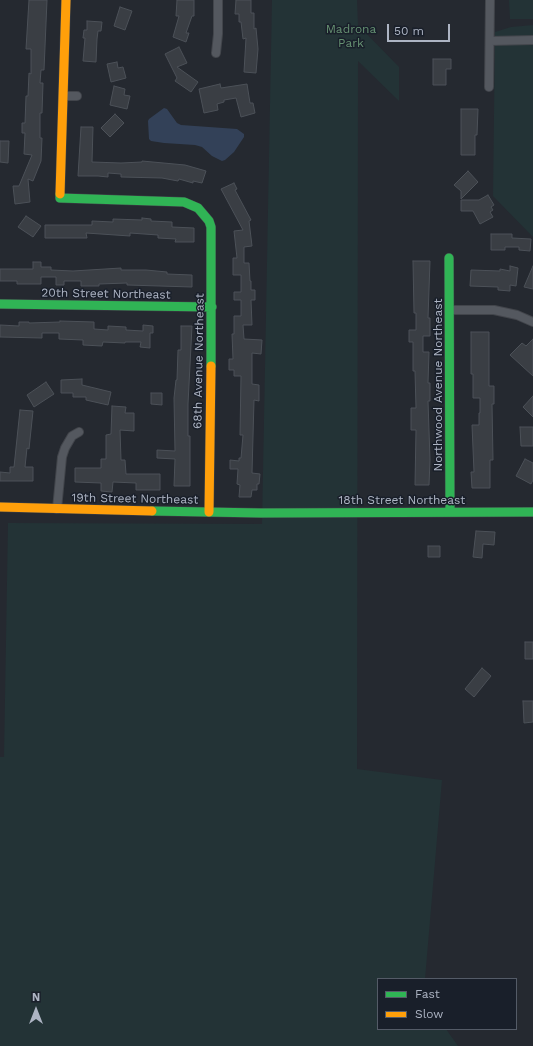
<!DOCTYPE html>
<style>
body{margin:0}
#map{position:relative;width:533px;height:1046px;overflow:hidden;background:#252930;font-family:"Work Sans",sans-serif}
canvas{display:block}
.legend{position:absolute;left:377px;top:978px;width:140px;height:52px;box-sizing:border-box;background:#191f2a;border:1px solid #545b67;margin:0;padding:5px 7px;list-style:none;font-size:12px;color:#adb4c3}
.legend li{display:flex;align-items:center;gap:8px;height:20px}
.legend b{width:20px;border:1px solid #545b67}
.north{position:absolute;left:16px;top:990px;width:40px;height:40px;-webkit-text-stroke:3px #191f2a;paint-order:stroke;rotate:0deg;font-size:11px;font-weight:700;line-height:16px;text-align:center;color:#adb4c3}
.north::after{content:'';display:block;margin:auto;width:14px;height:18px;background:#adb4c3;clip-path:polygon(50% 0,100% 100%,50% 72%,0 100%)}
.scale{position:absolute;left:387px;top:24px;width:63px;height:18px;box-sizing:border-box;border:2px solid #adb4c3;border-top:0;padding-left:5px;font-size:12px;line-height:14px;white-space:nowrap;color:#adb4c3;-webkit-text-stroke:3px #191f2a;paint-order:stroke}
</style>
<div id="map">
<canvas width="533" height="1046"></canvas>
<ul class="legend">
<li><b style="height:5px;background:#30b455"></b>Fast</li>
<li><b style="height:5px;background:#ff9f0a"></b>Slow</li>
</ul>
<div class="north">N</div>
<div class="scale">50 m</div>
</div>
<script>
const c = document.querySelector('canvas').getContext('2d');
c.lineJoin = 'round';
function fill(path, color) {
  c.fillStyle = color;
  c.fill(path, 'evenodd');
}
function shape(rows) {
  const path = new Path2D();
  for (const r of rows) {
    path.moveTo(r[0], r[1]);
    for (let i = 2; i < r.length; i += 2) path.lineTo(r[i], r[i + 1]);
  }
  return path;
}
function trace(path, color, width, dash) {
  c.strokeStyle = color;
  c.lineWidth = width;
  c.lineCap = dash ? 'butt' : 'round';
  c.setLineDash(dash || []);
  c.stroke(path);
}
function drawText(font, color, halo, rows, align = 'center') {
  c.font = font + ' "Work Sans",sans-serif';
  c.lineWidth = 3;
  c.setLineDash([]);
  c.textBaseline = 'middle';
  c.strokeStyle = halo;
  c.fillStyle = color;
  for (const [text, x, y, turn = 0] of rows) {
    c.save();
    c.translate(x, y);
    c.rotate((+turn || 0) * Math.PI / 180);
    c.textAlign = isNaN(turn) ? turn : align;
    if (halo) c.strokeText(text, 0, 0);
    c.fillText(text, 0, 0);
    c.restore();
  }
}
const green = shape([
 [272,0,357,0,358,25,399,67,399,101,358,61,357,769,442,780,425,979,378,979,378,1029,446,1029,458,1046,0,1046,0,757,4,757,8,523,262,524],
 [509,0,533,0,533,19,510,19],
 [533,25,533,237,493,196,495,32,511,27]
]);
const water = shape([
 [164,108,167,109,177,123,181,125,237,129,244,134,244,137,234,152,225,160,222,161,212,156,202,147,195,145,164,143,151,141,149,139,148,121,149,119]
]);
const building = shape([
 [29,0,47,0,44,70,41,70,40,83,43,83,42,113,40,113,40,138,42,138,41,161,33,181,28,179,30,202,15,204,13,186,19,186,32,155,24,154,25,133,22,133,22,123,25,123,26,96,28,96,29,73,31,74,31,49,26,49,29,0],
 [177,0,194,0,194,16,192,16,186,33,189,33,186,42,173,37,179,16,176,16,177,0],
 [236,0,251,0,251,13,254,13,254,29,256,28,258,49,256,73,244,72,246,38,243,39,241,22,239,22,239,14,235,14,236,0],
 [120,7,132,11,125,30,114,26,120,7],
 [87,21,102,22,101,31,98,31,97,39,96,62,83,61,85,38,83,38,84,30,87,30,87,21],
 [179,47,187,63,177,67,198,82,191,92,175,81,177,78,165,54,179,47],
 [433,59,451,59,451,69,446,69,446,85,433,85,433,59],
 [117,62,118,68,123,67,126,78,111,82,107,64,117,62],
 [220,84,221,88,247,84,250,103,253,103,255,113,241,117,236,98,224,100,224,102,217,104,218,110,204,113,199,89,220,84],
 [114,86,125,89,124,95,130,96,127,109,110,105,114,86],
 [461,109,478,109,477,135,475,135,475,155,461,155,461,109],
 [115,114,124,123,110,137,101,128,115,114],
 [81,127,93,127,92,162,121,163,142,162,142,161,185,165,206,171,202,183,193,181,193,183,179,179,178,181,162,178,121,177,121,174,108,173,108,177,98,176,78,176,81,127],
 [0,141,9,141,8,163,0,162,0,141],
 [468,171,478,182,461,199,461,191,454,185,468,171],
 [234,183,237,189,235,190,251,220,249,221,252,246,244,247,244,263,249,263,250,281,251,281,251,290,255,290,255,300,251,300,252,325,243,325,244,339,262,340,261,354,252,353,252,384,259,385,259,401,254,400,252,473,260,474,259,484,257,484,257,490,252,490,251,497,239,497,240,485,237,484,238,469,230,469,230,460,239,461,239,458,241,458,243,435,240,435,241,376,234,376,234,370,229,370,229,359,233,359,232,334,234,334,234,316,241,316,241,300,234,300,234,292,241,292,241,275,233,275,233,258,237,258,234,231,243,230,221,189,234,183],
 [488,195,494,205,491,207,493,210,490,212,493,217,480,224,473,211,461,211,461,200,479,200,488,195],
 [26,216,41,226,33,237,18,227,26,216],
 [142,218,151,219,151,221,172,222,172,227,194,228,194,242,175,242,176,239,158,238,158,235,130,233,130,236,86,233,87,238,45,238,45,225,92,225,92,221,113,222,113,219,142,220,142,218],
 [491,234,512,234,512,238,531,239,530,251,519,250,519,247,505,247,505,250,491,250,491,234],
 [413,261,430,261,428,318,430,318,430,336,423,336,423,352,429,352,428,383,430,383,430,401,428,401,430,460,429,485,415,485,416,430,411,430,411,408,416,408,415,371,413,371,413,342,409,342,409,330,416,330,416,313,414,313,413,261],
 [33,262,41,262,41,267,51,267,51,270,73,271,121,268,121,270,146,270,167,272,167,274,192,275,192,287,127,285,127,283,99,284,99,286,81,286,81,281,64,281,64,285,56,285,56,277,41,277,41,284,17,284,17,281,0,281,0,269,33,269,33,262],
 [510,266,518,268,516,286,510,285,510,291,498,290,498,287,470,286,471,270,500,271,500,269,510,271,510,266],
 [533,266,533,289,524,287,533,266],
 [60,321,94,322,94,329,108,330,108,326,126,327,126,330,143,331,143,325,153,326,153,333,150,333,150,348,140,347,141,342,125,342,125,343,103,342,102,346,83,345,83,340,59,339,59,333,42,333,42,338,0,337,0,325,19,326,19,322,29,322,29,323,60,322,60,321],
 [181,326,192,326,188,404,188,436,190,436,190,486,174,486,175,459,157,458,157,450,175,451,174,398,176,380,177,380,178,350,181,350,181,326],
 [471,332,489,332,489,386,494,386,494,404,492,404,493,460,490,460,490,488,472,488,471,472,474,472,472,425,479,425,479,413,480,413,480,398,473,398,473,374,471,374,471,332],
 [533,339,533,376,510,355,522,343,526,346,533,339],
 [82,379,82,385,111,392,108,405,86,400,86,397,73,397,73,393,61,393,61,380,82,379],
 [46,382,54,394,34,407,27,395,46,382],
 [151,393,162,393,162,405,151,404,151,393],
 [533,396,533,417,523,407,533,396],
 [112,406,126,407,125,413,134,413,134,431,120,430,121,460,125,460,126,474,160,474,160,490,136,490,136,483,113,482,112,492,101,491,101,483,75,482,75,468,101,468,101,459,106,459,106,435,111,434,112,406],
 [20,410,33,411,29,449,27,448,25,467,33,467,33,481,0,481,0,472,10,473,10,467,14,467,20,410],
 [520,427,533,427,533,446,521,446,520,427],
 [525,459,533,463,533,480,531,484,516,476,525,459],
 [476,531,495,532,494,545,483,544,482,558,473,557,476,531],
 [428,546,440,546,440,557,428,557,428,546],
 [525,642,533,642,533,659,525,659,525,642],
 [482,668,491,676,474,697,465,689,482,668],
 [523,701,533,701,533,722,524,723,523,701]
]);
const street = shape([
 [490,41,533,40],
 [216,53,218,34,218,0],
 [489,87,490,0],
 [63,96,77,96],
 [449,310,494,310,517,315,533,322],
 [57,509,62,457,65,448,72,436,79,432]
]);
const fast = shape([
 [60,194,60,198,184,202,198,208,209,221,211,227,211,366],
 [449,258,450,512],
 [0,304,212,307],
 [152,511,261,513,533,512]
]);
const slow = shape([
 [60,194,66,0],
 [0,507,152,511],
 [209,512,211,366]
]);
const parkNames = [
 ["Madrona",351,29],
 ["Park",351,43]
];
const streetNames = [
 ["20th Street Northeast",106,294,1],
 ["68th Avenue Northeast",199,361,-89],
 ["Northwood Avenue Northeast",438,385,-90],
 ["19th Street Northeast",135,499,1],
 ["18th Street Northeast",402,500]
];
fill(green, '#233336');
fill(water, '#334158');
fill(building, '#3a3e44');
trace(building, '#4c5158', 1);
trace(street, '#42454b', 10);
trace(fast, '#42454b', 10);
trace(slow, '#42454b', 10);
trace(street, '#54585f', 8);
trace(fast, '#30b455', 9);
trace(slow, '#ff9f0a', 9);
drawText('12px', '#669172', '#191f2a', parkNames);
drawText('12px', '#adb4c3', '#191f2a', streetNames);
</script>
